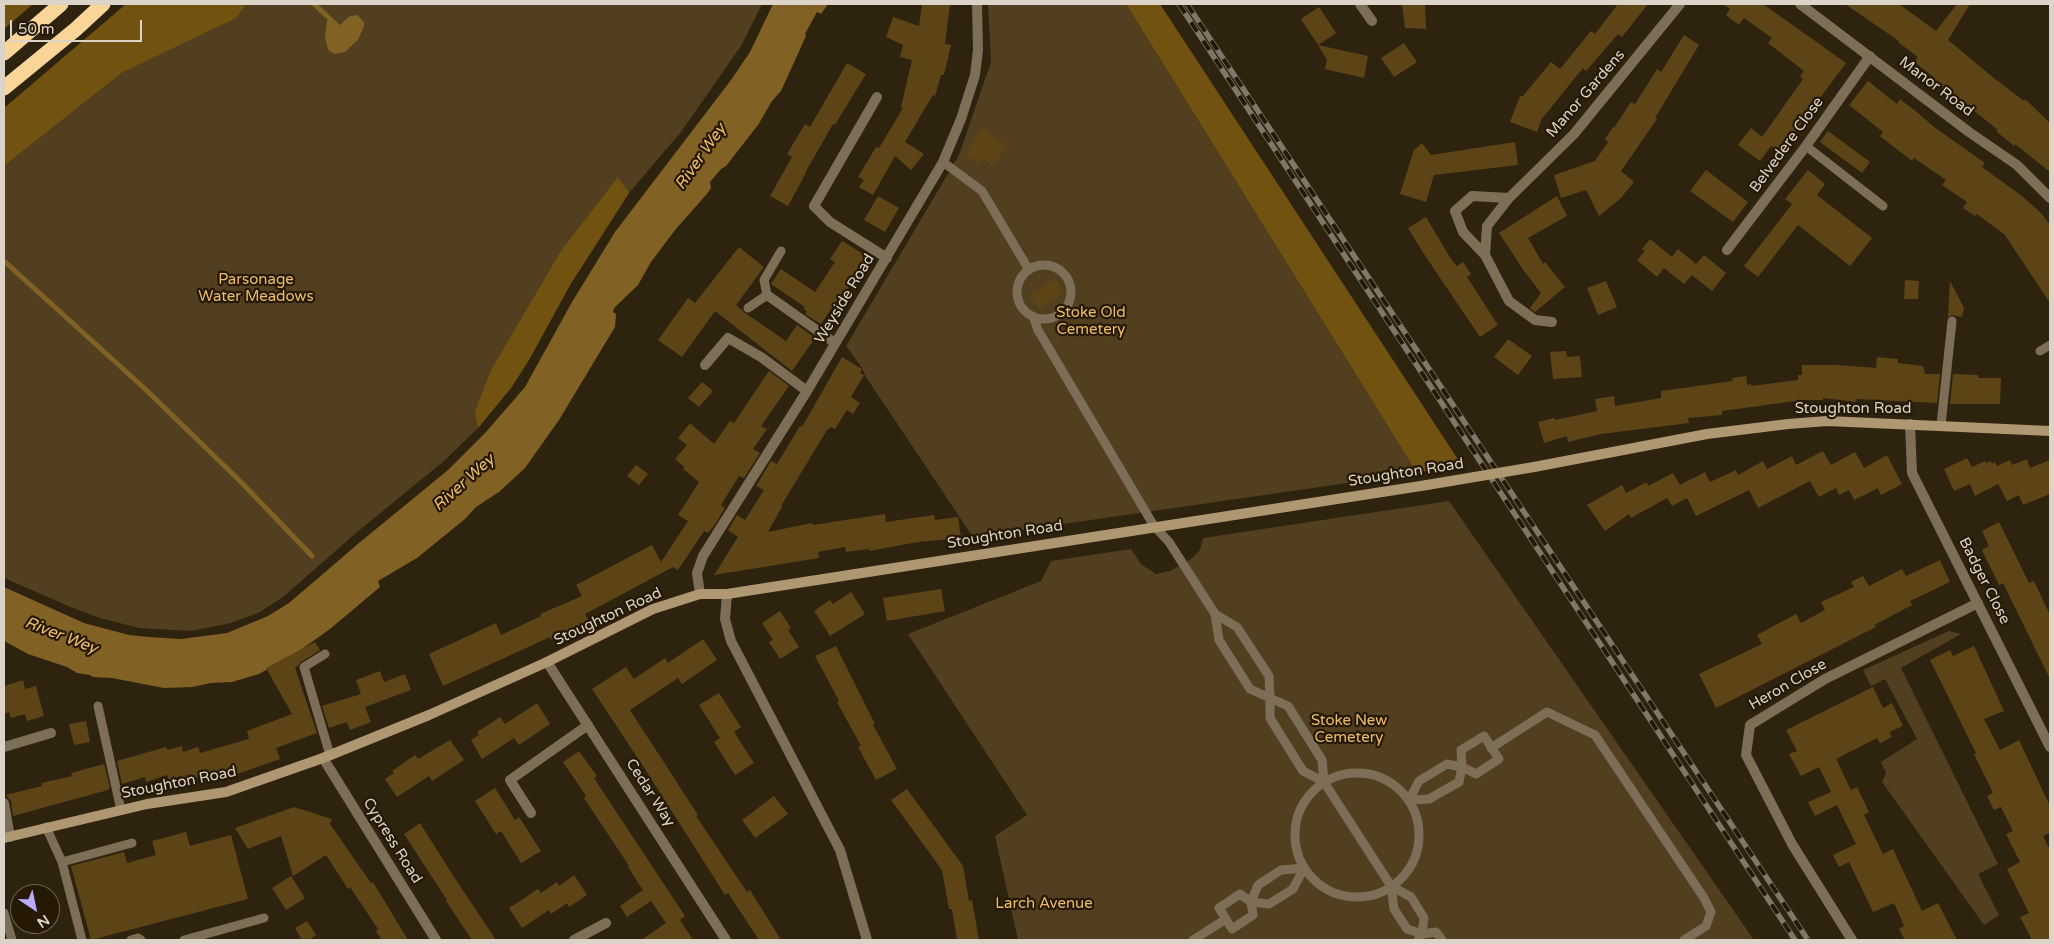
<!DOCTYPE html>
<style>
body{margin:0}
#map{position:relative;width:2054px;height:944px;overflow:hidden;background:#2e230f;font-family:"Varela Round",sans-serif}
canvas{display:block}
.frame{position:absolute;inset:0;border:5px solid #dcd4c8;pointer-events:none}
.north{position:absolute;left:10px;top:884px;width:50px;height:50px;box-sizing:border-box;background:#251905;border:1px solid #6e6453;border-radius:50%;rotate:146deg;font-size:14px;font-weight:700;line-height:20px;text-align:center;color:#dcd4c8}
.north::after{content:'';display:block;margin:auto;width:18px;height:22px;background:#b6acf8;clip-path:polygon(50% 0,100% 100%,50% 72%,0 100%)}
.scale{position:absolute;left:10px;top:20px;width:132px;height:22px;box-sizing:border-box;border:2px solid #dcd4c8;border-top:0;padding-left:6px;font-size:15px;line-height:18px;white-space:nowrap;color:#dcd4c8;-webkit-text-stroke:4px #251905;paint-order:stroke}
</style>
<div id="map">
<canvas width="2054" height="944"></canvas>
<div class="frame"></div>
<div class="north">N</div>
<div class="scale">50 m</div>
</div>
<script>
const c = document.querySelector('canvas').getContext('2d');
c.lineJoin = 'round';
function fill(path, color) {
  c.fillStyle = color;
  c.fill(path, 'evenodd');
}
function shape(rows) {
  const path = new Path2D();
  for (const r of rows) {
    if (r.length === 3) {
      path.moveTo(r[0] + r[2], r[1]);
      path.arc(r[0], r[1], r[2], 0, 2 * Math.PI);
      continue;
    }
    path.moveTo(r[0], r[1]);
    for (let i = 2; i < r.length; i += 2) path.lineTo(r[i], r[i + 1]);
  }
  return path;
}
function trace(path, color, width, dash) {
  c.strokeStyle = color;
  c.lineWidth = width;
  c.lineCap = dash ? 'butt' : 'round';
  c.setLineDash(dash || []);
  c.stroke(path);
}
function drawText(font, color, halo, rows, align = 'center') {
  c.font = font + ' "Varela Round",sans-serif';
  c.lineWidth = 4.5;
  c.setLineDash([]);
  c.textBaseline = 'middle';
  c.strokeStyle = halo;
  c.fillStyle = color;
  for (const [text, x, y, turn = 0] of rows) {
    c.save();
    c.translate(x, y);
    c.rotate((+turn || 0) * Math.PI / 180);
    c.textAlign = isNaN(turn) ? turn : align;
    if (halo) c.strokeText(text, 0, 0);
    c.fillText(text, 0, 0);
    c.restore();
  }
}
const green = shape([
 [188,4,762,4,741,46,681,132,629,193,570,285,529,360,511,388,478,428,444,461,356,533,283,597,260,612,231,623,191,631,139,628,100,618,73,608,4,578,4,166,123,72],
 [988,4,1126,4,1417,473,973,537,866,377,862,368,846,346,959,155,991,62],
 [1449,501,1754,940,1018,940,995,836,1027,815,908,634,1041,581,1051,561,1131,549,1141,564,1156,574,1170,571,1191,559,1200,550,1203,538],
 [1949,631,1961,634,1901,668,1998,864,1978,874,1999,915,1984,925,1882,782,1886,773,1881,762,1917,739,1885,679,1871,686,1863,670]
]);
const forest = shape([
 [4,4,33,4,4,29],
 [126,4,246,4,236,18,123,72,4,166,4,108],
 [1126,4,1160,4,1461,464,1417,473],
 [618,177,629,193,570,285,529,360,511,388,478,428,475,412,491,370,561,251]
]);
const water = shape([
 [773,4,828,4,821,14,817,12,805,34,806,36,781,91,772,101,758,125,726,166,721,169,710,182,711,188,706,195,675,230,651,262,638,285,614,308,613,312,616,314,615,327,559,420,525,468,499,492,476,507,465,519,417,558,378,581,380,587,330,629,299,651,259,674,232,682,211,683,192,687,164,688,112,678,93,677,90,675,77,673,67,667,28,654,4,641,4,587,84,623,129,635,149,637,181,639,227,633,268,616,289,603,359,543,448,470,486,432,525,387,572,302,615,232,731,80,750,52],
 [328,14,340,25,350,16,357,15,364,22,364,26,358,40,345,52,335,54,329,51,327,46,325,36]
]);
const stream = shape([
 [314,4,327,16],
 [4,261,143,387,239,480,312,556]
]);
const building = shape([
 [922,4,950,4,945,44,951,45,944,75,941,75,935,96,933,95,905,142,924,154,911,170,895,156,873,195,859,187,864,180,858,177,876,147,879,148,903,108,901,107,912,60,900,57,903,45,886,37,893,17,919,26],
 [1402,4,1425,4,1426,29,1405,28],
 [1618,4,1648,4,1622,37,1618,34,1586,71,1583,68,1541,120,1537,132,1510,122,1520,96,1523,96,1551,62,1560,69,1591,31,1595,34],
 [1723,4,1763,4,1846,63,1780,152,1771,146,1760,161,1738,145,1751,128,1762,137,1803,79,1800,76,1804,71,1768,43,1772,38,1744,18,1739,25,1726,15,1730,9],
 [1845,4,1899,4,1936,31,1957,4,1970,4,1948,40,1994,78,2024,101,2025,99,2050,123,2050,172,2015,144,2014,146,1996,131,1998,130,1953,94,1952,96,1933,80,1935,78,1914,62,1918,57,1898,42,1899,41],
 [1319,7,1336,33,1318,45,1301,19],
 [1684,35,1699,45,1655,118,1657,119,1621,171,1634,182,1620,199,1599,216,1586,190,1561,198,1554,175,1595,161,1608,142,1605,139,1613,127,1614,128,1631,102,1635,104,1657,69,1661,72],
 [1404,43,1417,62,1394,77,1381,58],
 [1318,45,1368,56,1364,78,1325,69,1327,60],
 [847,63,866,74,835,125,833,124,805,173,806,173,788,206,770,196,792,157,787,154,805,124,810,127],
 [1868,81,1897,104,1900,99,1918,113,1934,127,1985,163,1982,167,2022,196,2042,214,2050,225,2050,303,2005,235,1977,214,1975,216,1963,208,1967,202,1942,185,1946,180,1914,158,1912,161,1880,136,1883,132,1849,105],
 [982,128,1006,145,993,166,984,159,980,164,965,154],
 [1828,131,1870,162,1862,173,1820,142],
 [1515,142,1518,165,1434,175,1426,202,1400,194,1414,150,1422,143,1431,155],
 [1706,170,1748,202,1733,222,1690,191],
 [1808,170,1825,184,1817,195,1872,238,1850,266,1798,225,1758,277,1744,266,1792,204,1785,199],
 [878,196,899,208,885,232,864,220],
 [1557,196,1567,216,1528,238,1543,264,1545,262,1565,287,1535,312,1530,308,1541,293,1524,271,1499,233],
 [1426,217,1451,259,1457,266,1463,262,1471,274,1467,277,1498,325,1480,337,1424,254,1408,228],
 [1650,239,1672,257,1678,249,1696,264,1704,255,1726,273,1712,291,1692,275,1684,284,1664,268,1657,277,1637,260,1645,251,1642,249],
 [842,241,868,257,845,293,843,291,821,324,805,314,807,311,804,309,805,307,771,284,781,269,815,292,835,262,830,259],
 [739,247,764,267,736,305,745,313,786,341,797,325,815,338,792,371,715,311,682,357,658,340,688,298,695,303],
 [1055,279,1064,293,1039,309,1030,295],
 [1905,280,1919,281,1918,299,1904,299],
 [1606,281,1617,307,1598,315,1587,288],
 [1950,281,1964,308,1962,317,1952,315,1948,317],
 [1508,339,1532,356,1518,375,1494,357],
 [1566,351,1567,357,1580,356,1582,377,1553,379,1550,352],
 [842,357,862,369,860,373,864,375,851,397,860,403,853,414,847,410,835,429,831,427,827,430,781,506,782,507,768,532,812,523,813,525,885,514,886,522,934,515,935,520,958,517,961,538,918,542,869,551,869,549,846,552,845,547,818,552,819,558,714,575,738,537,728,530,737,515,745,520,764,490,756,486,771,461,777,464,800,426,802,427],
 [1877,357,1898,359,1898,363,1923,366,1925,374,1940,374,1937,403,1857,399,1856,402,1823,398,1823,400,1803,400,1722,411,1722,415,1688,418,1689,423,1601,434,1568,442,1567,436,1544,443,1538,422,1554,418,1555,420,1597,411,1595,399,1614,396,1615,406,1661,398,1661,391,1733,381,1732,378,1746,376,1747,385,1751,384,1751,386,1798,380,1798,375,1802,375,1802,365,1836,365,1876,368],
 [769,371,789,386,761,426,767,429,753,449,760,453,744,478,739,476,721,505,725,508,716,523,708,533,704,531,678,570,673,567,585,614,589,622,552,640,550,637,443,686,429,654,496,623,501,635,541,616,540,614,582,596,576,585,652,545,661,562,688,521,678,515,699,482,683,469,684,467,675,459,687,445,678,438,690,423,714,444,730,421,734,423],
 [1953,374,1978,375,1978,378,2001,378,2000,404,1950,404],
 [702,382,713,391,699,407,688,398],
 [1823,451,1831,465,1855,452,1864,468,1887,455,1902,484,1881,495,1878,488,1854,500,1849,490,1839,495,1836,488,1819,497,1810,481,1758,508,1749,490,1696,516,1687,498,1672,506,1667,498,1631,518,1629,514,1605,531,1587,505,1622,485,1626,493,1647,482,1648,486,1673,473,1680,485,1705,472,1710,482,1736,470,1738,475,1763,461,1767,469,1792,456,1796,465],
 [1967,458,1972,467,1985,461,1986,463,1991,461,1992,464,1995,462,1997,466,2010,460,2012,465,2027,459,2030,468,2050,460,2050,494,2023,505,2019,495,2007,501,1998,484,1975,496,1970,484,1954,491,1944,469],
 [636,465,648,474,639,485,627,476],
 [1999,522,2029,583,2034,581,2050,615,2050,679,2003,583,1999,585,1982,550,1989,546,1982,531],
 [1940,560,1950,582,1910,601,1912,605,1874,625,1876,627,1716,708,1699,674,1762,644,1757,635,1796,614,1801,623,1825,610,1821,602,1854,587,1851,582,1863,576,1869,586,1902,569,1906,576],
 [941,589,945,611,887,621,883,598],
 [851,592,865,614,830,636,814,611,830,600,833,604],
 [780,611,791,628,788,630,799,647,780,659,769,642,773,640,762,623],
 [703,639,717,660,682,684,678,678,630,710,698,815,696,816,747,892,750,890,781,940,759,940,728,893,725,895,643,766,592,689,626,667,634,679,665,658,668,663],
 [315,642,320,650,301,662,295,668,317,733,276,748,280,759,217,781,214,772,183,782,181,776,169,780,167,775,146,782,145,777,122,784,117,761,166,747,167,750,182,746,183,752,198,747,200,753,249,739,247,731,292,714,266,668],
 [836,646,875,724,873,725,897,769,876,780,858,747,861,746,837,702,839,701,815,656],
 [1974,646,2004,711,1984,719,2000,750,2019,740,2050,806,2050,833,2043,836,2050,850,2050,940,2032,940,2020,917,2029,913,2007,869,2020,862,2006,834,2013,831,2001,807,1994,810,1987,796,1993,793,1974,754,1976,753,1930,660,1950,650,1953,656],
 [380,671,384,682,405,674,411,690,365,707,371,722,350,730,347,722,329,728,322,706,361,694,356,680],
 [23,680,25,689,36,686,44,716,27,721,25,714,11,718,9,712,4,714,4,686],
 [1873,687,1883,708,1892,703,1903,726,1889,732,1892,737,1880,743,1877,738,1836,759,1851,790,1857,787,1869,812,1864,815,1883,854,1893,849,1922,911,1938,903,1957,940,1905,940,1899,929,1904,926,1894,903,1873,912,1849,862,1839,867,1833,855,1856,844,1837,805,1815,816,1808,802,1831,792,1819,767,1801,776,1789,754,1797,751,1786,730],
 [719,693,741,727,734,732,754,763,735,775,714,742,720,738,699,705],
 [537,703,550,724,519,745,514,738,482,759,471,740,479,735,477,732,500,717,505,724],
 [86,721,90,742,74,745,69,724],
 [450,740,464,760,432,781,429,776,397,797,385,779,394,773,392,771,415,755,418,759],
 [579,751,597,776,594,778,685,916,680,920,693,940,641,940,666,923,651,901,627,917,620,906,643,890,628,867,629,866,584,798,586,796,563,762],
 [104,764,110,787,108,790,13,816,11,801,6,795,42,786,41,783,72,776,71,773],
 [495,788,515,820,519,817,541,851,521,863,501,831,496,834,475,801],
 [907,789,963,866,969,901,972,900,979,940,957,940,952,909,949,909,942,870,891,800],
 [774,796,788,814,755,838,742,820],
 [294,807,332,819,330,824,371,883,373,882,408,940,382,940,376,931,378,929,350,887,348,889,326,855,293,876,281,836,248,849,235,828],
 [420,823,456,880,496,940,472,940,446,901,447,900,404,834],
 [186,832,190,846,231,835,248,899,91,940,71,866,124,852,127,863,156,855,152,841],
 [574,875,587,895,569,907,567,903,551,914,549,910,522,928,509,908,538,889,541,893,557,882,559,886],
 [291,876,305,898,286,910,272,888],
 [307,921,316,935,309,940,302,940,295,928]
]);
const lane = shape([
 [1806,146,1883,206],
 [943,162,982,191,1029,270],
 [1044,292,27],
 [748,308,767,295,764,280,781,251],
 [1033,316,1038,330,1154,526,1169,542,1215,614,1219,640,1250,689,1270,698,1270,718,1303,771,1324,782],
 [2040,351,2050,345],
 [1941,425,1952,321],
 [1215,614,1237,627,1269,676,1270,698,1288,706,1322,760,1324,782,1391,886,1394,909,1407,929,1422,934,1424,918,1411,897,1391,886],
 [325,654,304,667,330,755],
 [98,706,121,810],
 [1484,736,1499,759,1476,774,1462,767,1461,750,1484,736],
 [1491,748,1547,712,1595,735,1704,898,1711,912,1706,926,1684,940],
 [1447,764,1462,767,1459,782,1429,799,1409,800,1419,781,1447,764],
 [1357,835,62],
 [46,827,62,862,82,940],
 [62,862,132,843],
 [1304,868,1293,889,1269,904,1251,902,1258,885,1281,870,1304,868],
 [1240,894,1251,902,1253,915,1232,929,1219,908,1240,894],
 [4,913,12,940],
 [131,940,138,938,141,940],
 [184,940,264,918],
 [1193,940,1226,919],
 [1418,940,1422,934,1436,932,1442,940]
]);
const street = shape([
 [1360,4,1372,21],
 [1800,4,1969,132,2017,165,2050,198],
 [877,97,814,206,830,222,887,258],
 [1727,250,1806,146,1870,56],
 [1485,255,1463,232,1455,211,1472,196,1509,198],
 [767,295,835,343],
 [1552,322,1535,320,1509,301,1485,255,1487,226,1509,198,1574,134,1680,4],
 [705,365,728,338,761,357,807,391],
 [1910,424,1912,473,2050,747],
 [700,594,697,573,703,556,807,391,943,162,961,119,975,75,978,50,977,4],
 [727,594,725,619,731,641,840,850,867,940],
 [547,662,726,940],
 [4,747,51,733],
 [323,758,436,940],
 [4,803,10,837],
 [531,813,510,780,588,725],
 [574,940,606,923],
 [1852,940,1792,844,1746,755,1750,725,1825,679,1978,603]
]);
const secondary = shape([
 [1534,467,1707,434,1788,424,1827,421,2050,431],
 [4,838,147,804,226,792,323,758,429,715,547,662,653,609,700,594,727,594,1427,485]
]);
const highway = shape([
 [4,53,61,4],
 [4,88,76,29,103,4]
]);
const rail = shape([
 [1179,4,1795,940],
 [1187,4,1808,940]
]);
const secondaryBridge = shape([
 [1427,485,1534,467]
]);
const streetNames = [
 ["Manor Road",1936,87,37],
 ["Manor Gardens",1586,94,-49],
 ["Belvedere Close",1787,145,-54],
 ["Weyside Road",845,299,-59],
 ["Stoughton Road",1853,409],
 ["Stoughton Road",1406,473,-9],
 ["Stoughton Road",1005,535,-9],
 ["Badger Close",1984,581,63],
 ["Stoughton Road",608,617,-25],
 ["Heron Close",1788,685,-30],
 ["Stoughton Road",179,783,-11],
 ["Cedar Way",650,793,57],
 ["Cypress Road",392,841,58]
];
const parkNames = [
 ["Parsonage",256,280],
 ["Water Meadows",256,297],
 ["Stoke Old",1091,313],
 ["Cemetery",1091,330],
 ["Stoke New",1349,721],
 ["Cemetery",1349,738],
 ["Larch Avenue",1044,904]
];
const waterNames = [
 ["River Wey",701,157,-55],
 ["River Wey",464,483,-42],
 ["River Wey",61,636,21]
];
fill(green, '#513f1f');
fill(forest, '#715211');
fill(water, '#816124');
trace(stream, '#816124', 5);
fill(building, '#5d4416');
trace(lane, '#7d6e57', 9);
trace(street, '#7d6e57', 10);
trace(secondary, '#af9871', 10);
trace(highway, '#fad598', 15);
trace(rail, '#817767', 5.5);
trace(rail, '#251905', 4, [11]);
trace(secondaryBridge, '#af9871', 10);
drawText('15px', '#dcd4c8', '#251905', streetNames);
drawText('15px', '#eebd68', '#251905', parkNames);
drawText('italic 16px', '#f1c06b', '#251905', waterNames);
</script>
